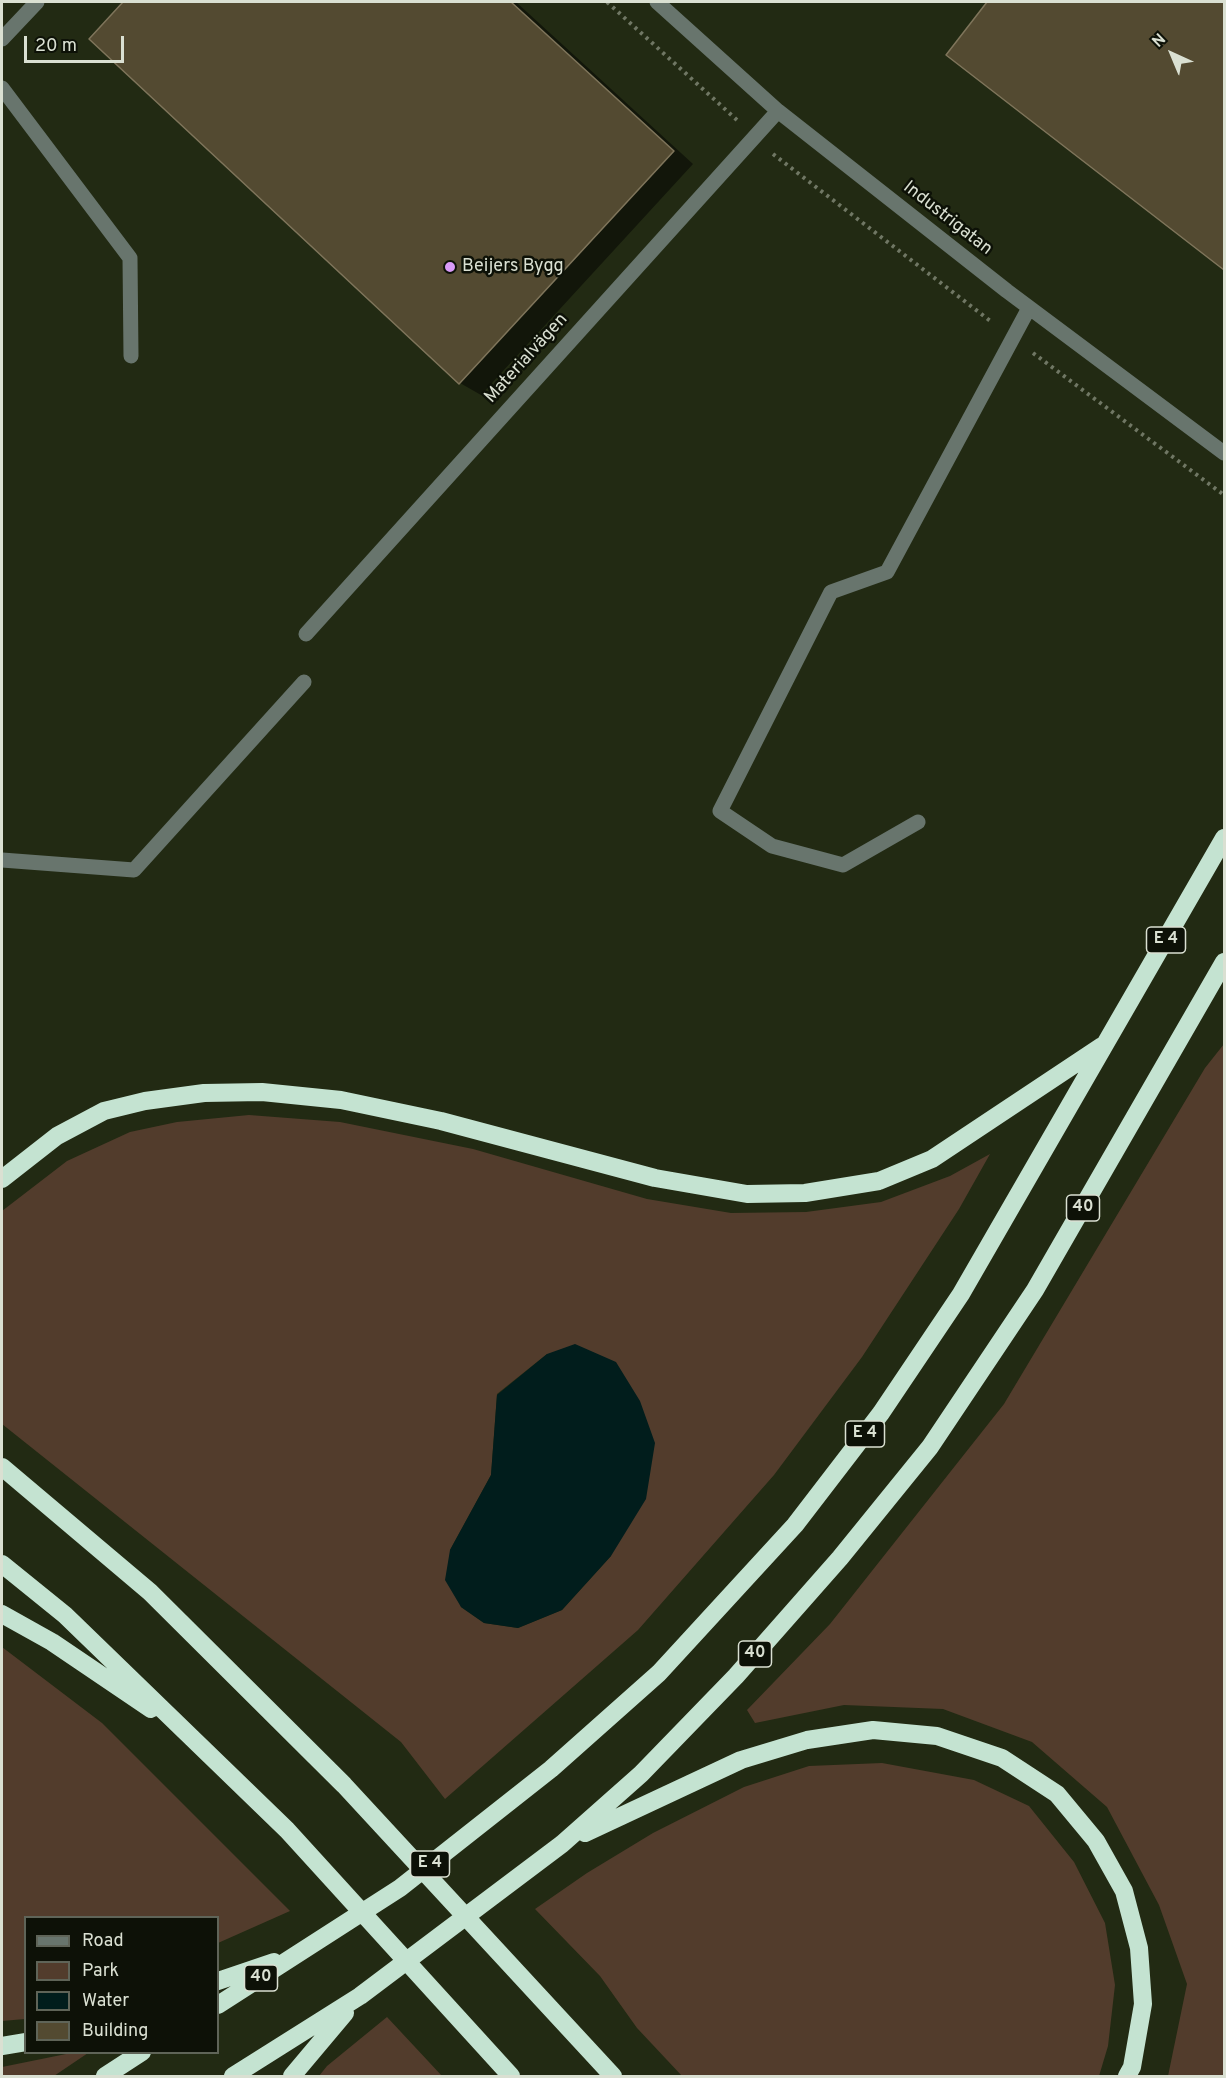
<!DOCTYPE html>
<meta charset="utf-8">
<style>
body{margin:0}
#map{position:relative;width:1226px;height:2078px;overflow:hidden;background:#222a13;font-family:Overpass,sans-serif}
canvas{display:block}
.frame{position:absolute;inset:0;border:3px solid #dae0d2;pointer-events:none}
.legend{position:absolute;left:24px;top:1916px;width:195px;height:138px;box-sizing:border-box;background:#0d1107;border:2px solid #5f6458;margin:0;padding:8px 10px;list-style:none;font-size:18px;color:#dae0d2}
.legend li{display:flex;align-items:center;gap:12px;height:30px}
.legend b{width:30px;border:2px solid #5f6458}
.north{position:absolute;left:1142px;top:24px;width:60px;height:60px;-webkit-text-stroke:4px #0d1107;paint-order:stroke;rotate:316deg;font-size:16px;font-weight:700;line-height:24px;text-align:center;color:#dae0d2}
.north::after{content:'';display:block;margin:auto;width:21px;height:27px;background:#dae0d2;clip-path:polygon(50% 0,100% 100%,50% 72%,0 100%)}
.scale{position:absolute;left:24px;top:36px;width:100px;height:27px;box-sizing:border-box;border:3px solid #dae0d2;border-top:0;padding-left:8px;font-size:18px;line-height:21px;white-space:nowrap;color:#dae0d2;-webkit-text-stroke:4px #0d1107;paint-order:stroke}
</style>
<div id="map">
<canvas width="1226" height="2078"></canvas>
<div class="frame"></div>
<ul class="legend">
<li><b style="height:8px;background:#68756d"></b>Road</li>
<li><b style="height:16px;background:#523c2c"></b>Park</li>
<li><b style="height:16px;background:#011d1c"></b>Water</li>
<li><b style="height:16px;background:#534a31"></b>Building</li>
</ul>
<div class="north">N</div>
<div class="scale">20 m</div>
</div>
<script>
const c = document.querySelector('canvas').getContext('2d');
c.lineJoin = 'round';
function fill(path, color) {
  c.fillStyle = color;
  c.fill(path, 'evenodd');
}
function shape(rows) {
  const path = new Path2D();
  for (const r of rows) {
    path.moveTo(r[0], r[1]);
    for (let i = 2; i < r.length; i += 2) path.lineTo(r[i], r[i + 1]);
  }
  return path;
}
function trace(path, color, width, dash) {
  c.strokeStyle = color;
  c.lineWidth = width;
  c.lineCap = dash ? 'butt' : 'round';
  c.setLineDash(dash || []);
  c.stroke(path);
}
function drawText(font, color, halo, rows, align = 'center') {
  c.font = font + ' Overpass,sans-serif';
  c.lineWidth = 5;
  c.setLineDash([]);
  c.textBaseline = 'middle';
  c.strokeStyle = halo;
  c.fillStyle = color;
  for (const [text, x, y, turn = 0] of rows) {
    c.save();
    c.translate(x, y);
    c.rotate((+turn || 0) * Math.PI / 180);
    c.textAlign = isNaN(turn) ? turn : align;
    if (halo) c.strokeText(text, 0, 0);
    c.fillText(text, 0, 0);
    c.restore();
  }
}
const green = shape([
 [1224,1044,1224,2076,1168,2076,1187,1984,1159,1905,1107,1807,1032,1742,943,1709,844,1705,755,1723,747,1710,830,1624,1004,1404,1205,1068],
 [249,1115,340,1122,473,1149,647,1199,731,1213,806,1212,881,1202,950,1176,990,1154,959,1209,862,1357,774,1475,638,1630,445,1799,401,1742,2,1424,2,1211,67,1161,130,1132,177,1122],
 [547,1354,611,1556,562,1610,518,1628,484,1623,461,1607,450,1550,491,1475,497,1394],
 [2,1647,102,1723,290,1911,218,1943,218,1918,26,1918,25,2019,2,2021],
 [882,1763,974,1780,1029,1806,1074,1862,1105,1923,1115,1985,1108,2046,1099,2076,682,2076,637,2028,600,1976,535,1909,587,1873,653,1833,744,1787,809,1766],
 [387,2017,442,2076,319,2076,327,2066],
 [71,2053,88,2053,54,2076,2,2076,2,2067]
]);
const water = shape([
 [575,1344,616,1362,640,1401,655,1443,646,1499,611,1556,562,1610,518,1628,484,1623,461,1607,445,1580,450,1550,491,1475,497,1395,547,1354]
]);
const shadow = shape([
 [125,2,516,2,693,164,481,395,460,383,91,39],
 [989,2,1224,2,1224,268,948,54]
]);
const building = shape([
 [123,2,511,2,674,151,459,384,89,39,123,2],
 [987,2,1224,2,1224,270,946,55,987,2]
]);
const path = shape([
 [607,2,737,120],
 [773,154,993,323],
 [1033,353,1224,495]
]);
const minor = shape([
 [657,2,778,111,1007,291,1224,453],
 [2,39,37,2],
 [2,88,130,258,131,356],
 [306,634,778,111],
 [918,822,843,865,772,846,720,811,831,592,887,572,1029,308],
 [2,860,134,870,304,682]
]);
const highway = shape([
 [2,1179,57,1136,104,1111,145,1101,204,1093,262,1092,341,1100,441,1121,655,1178,747,1194,805,1193,879,1181,932,1159,1102,1046],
 [2,1467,150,1592,344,1785,613,2076],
 [2,1564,65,1615,287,1830,511,2076],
 [2,1614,52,1642,151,1709],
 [585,1833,741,1760,807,1740,873,1730,937,1736,1002,1758,1057,1794,1096,1841,1124,1891,1139,1948,1143,2004,1132,2067,1127,2076],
 [218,1981,274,1962],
 [218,2005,400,1888,551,1769,659,1673,795,1525,881,1413,961,1294,1224,838],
 [2,2046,26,2042],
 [105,2076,142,2052],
 [233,2076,360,1996,562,1844,641,1774,736,1676,840,1558,930,1447,1035,1290,1224,962],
 [292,2076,345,2013]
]);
const markers = [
 [450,267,6,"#d99af7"]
];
const shields = [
 [1166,940,39],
 [1083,1208,33],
 [865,1434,39],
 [755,1654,33],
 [430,1864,39],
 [261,1978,33]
];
const shieldNames = [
 ["E 4",1166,940],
 ["40",1083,1208],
 ["E 4",865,1434],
 ["40",755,1654],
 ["E 4",430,1864],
 ["40",261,1978]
];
const streetNames = [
 ["Industrigatan",947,219,38],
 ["Materialvägen",527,359,-48]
];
const poiNames = [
 ["Beijers Bygg",462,267]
];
fill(green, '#523c2c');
fill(water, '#011d1c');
fill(shadow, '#0007');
fill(building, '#534a31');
trace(building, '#7f755b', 1.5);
trace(path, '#707764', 4, [3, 4.5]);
trace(minor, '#68756d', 15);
trace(highway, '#c4e3d1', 18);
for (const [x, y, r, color] of markers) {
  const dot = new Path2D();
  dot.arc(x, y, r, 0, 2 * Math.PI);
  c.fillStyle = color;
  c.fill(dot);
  trace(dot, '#0d1107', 2);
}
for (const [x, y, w] of shields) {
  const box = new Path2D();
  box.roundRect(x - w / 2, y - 13, w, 26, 4.5);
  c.fillStyle = '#0d1107';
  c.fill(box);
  trace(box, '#dae0d2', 1.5);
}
drawText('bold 16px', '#dae0d2', null, shieldNames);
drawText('18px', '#dae0d2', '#0d1107', streetNames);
drawText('18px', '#dae0d2', '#0d1107', poiNames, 'left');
</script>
